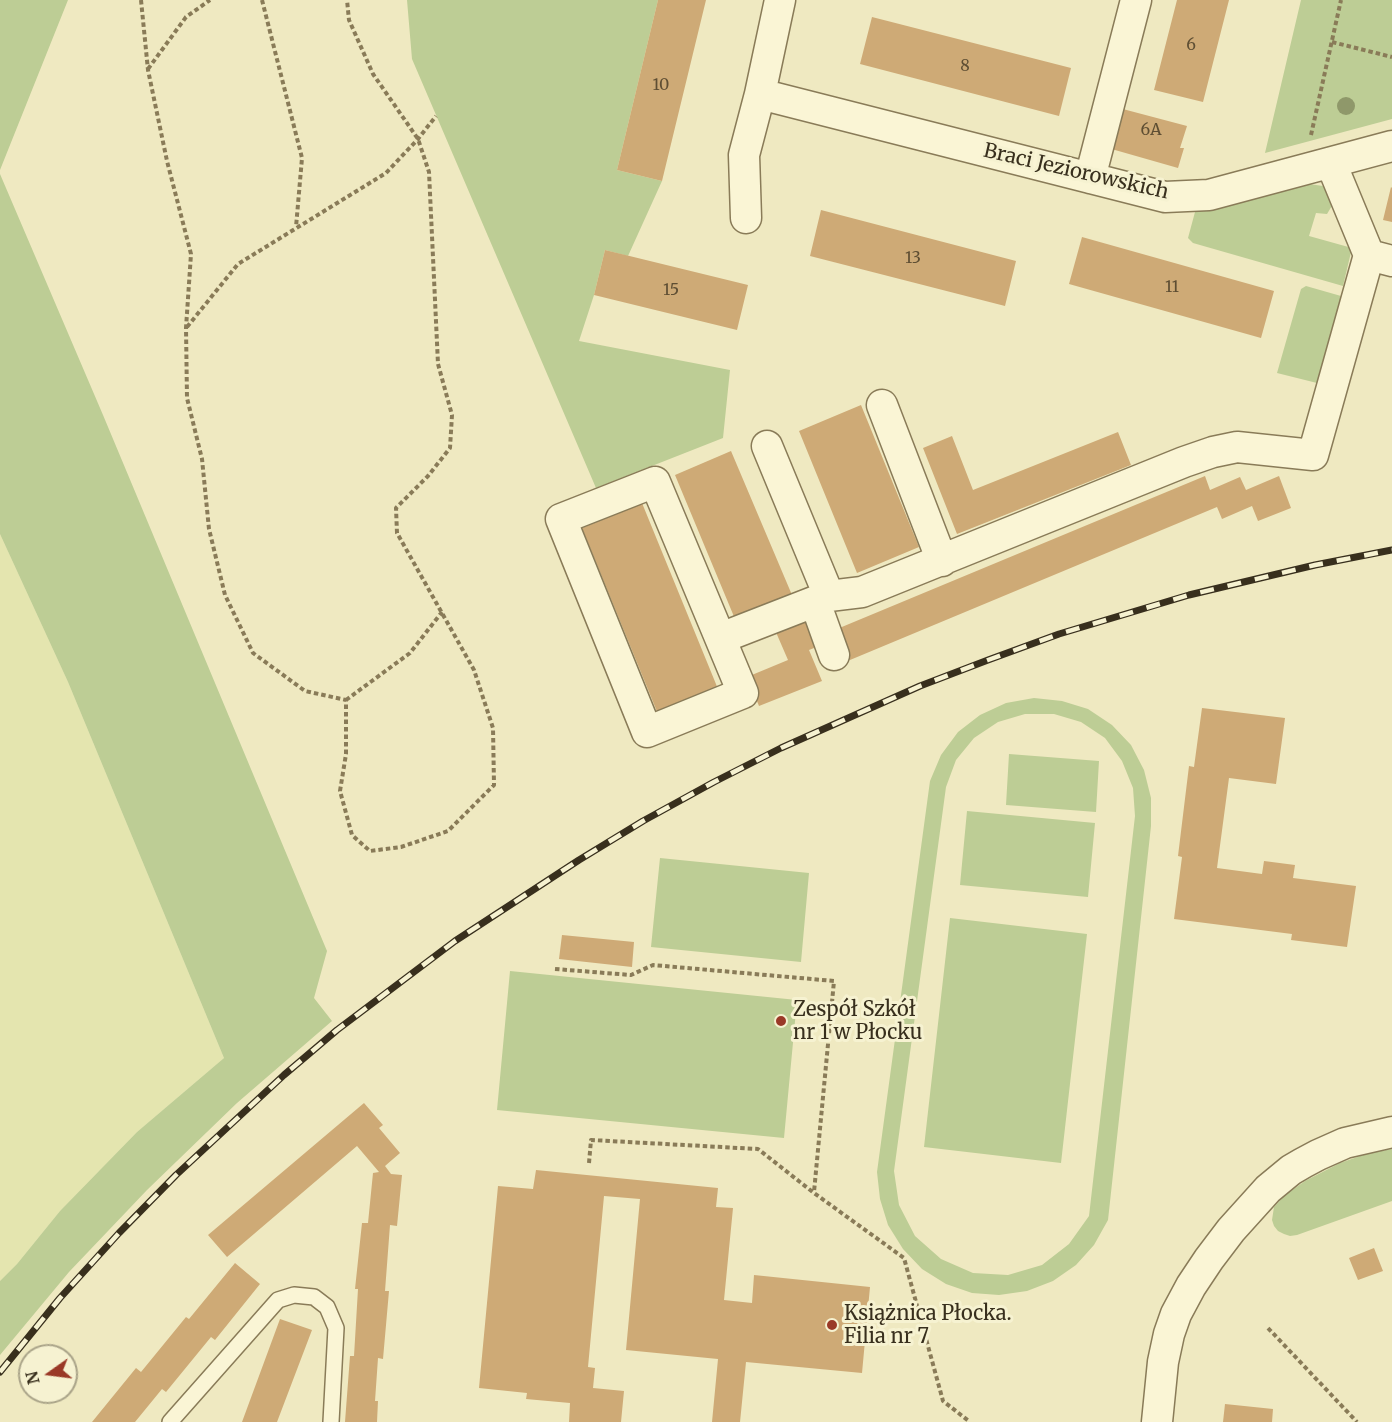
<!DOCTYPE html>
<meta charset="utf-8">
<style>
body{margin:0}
#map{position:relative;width:1392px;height:1422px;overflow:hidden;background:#efe9c1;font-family:Merriweather,serif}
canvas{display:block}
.north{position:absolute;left:18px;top:1344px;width:60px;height:60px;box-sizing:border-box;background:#f6f2d1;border:2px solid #aaa489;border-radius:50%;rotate:256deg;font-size:16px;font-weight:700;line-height:24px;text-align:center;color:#382f1d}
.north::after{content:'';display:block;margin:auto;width:21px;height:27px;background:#9a3927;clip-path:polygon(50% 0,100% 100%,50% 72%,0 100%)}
</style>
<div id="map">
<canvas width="1392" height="1422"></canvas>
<div class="north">N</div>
</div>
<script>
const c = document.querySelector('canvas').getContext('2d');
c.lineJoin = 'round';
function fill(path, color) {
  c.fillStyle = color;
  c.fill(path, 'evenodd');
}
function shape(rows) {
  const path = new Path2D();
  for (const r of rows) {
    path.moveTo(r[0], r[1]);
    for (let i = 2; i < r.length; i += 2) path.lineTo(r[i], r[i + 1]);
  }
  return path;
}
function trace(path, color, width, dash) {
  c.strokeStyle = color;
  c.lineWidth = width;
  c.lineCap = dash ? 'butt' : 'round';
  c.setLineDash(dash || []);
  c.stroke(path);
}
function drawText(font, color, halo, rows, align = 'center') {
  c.font = font + ' Merriweather,serif';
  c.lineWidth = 6;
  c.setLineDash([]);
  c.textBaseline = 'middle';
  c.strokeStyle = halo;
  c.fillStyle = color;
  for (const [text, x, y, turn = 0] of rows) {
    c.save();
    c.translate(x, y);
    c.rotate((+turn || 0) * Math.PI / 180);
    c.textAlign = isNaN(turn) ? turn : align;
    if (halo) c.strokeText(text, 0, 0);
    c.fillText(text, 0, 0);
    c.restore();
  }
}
const farmland = shape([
 [0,534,68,682,224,1058,137,1132,60,1211,17,1264,0,1281]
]);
const green = shape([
 [0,0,68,0,0,170],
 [407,0,658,0,617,170,662,181,628,256,605,250,594,295,579,341,730,370,723,438,596,488,412,59],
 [1301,0,1392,0,1392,119,1265,153],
 [0,174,103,415,327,951,314,998,332,1021,237,1103,147,1190,69,1272,0,1355,0,1281,17,1264,60,1211,137,1132,224,1058,68,682,0,534],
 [1302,183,1323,186,1329,194,1333,204,1327,214,1316,213,1309,236,1352,248,1343,286,1193,243,1188,238,1195,212],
 [1306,286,1341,296,1317,383,1277,373,1301,289],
 [1034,698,1062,701,1088,709,1112,725,1131,745,1144,770,1151,798,1151,826,1108,1220,1094,1245,1076,1265,1053,1281,1027,1291,999,1295,972,1293,946,1284,922,1269,903,1249,888,1225,880,1199,877,1172,930,781,941,755,958,732,980,715,1006,703],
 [1025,714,1054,714,1081,722,1105,738,1122,761,1133,788,1135,816,1089,1216,1069,1244,1042,1265,1008,1275,973,1273,941,1259,915,1236,899,1205,894,1171,946,787,956,760,974,738,998,722],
 [1009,754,1099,761,1096,812,1006,805],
 [967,811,1095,823,1088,897,960,885],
 [660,858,809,873,801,962,651,947],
 [950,918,1087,934,1061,1163,924,1147],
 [510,971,797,1000,784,1138,497,1110],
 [1392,1149,1392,1201,1297,1235,1290,1236,1284,1234,1278,1231,1274,1226,1272,1220,1274,1207,1284,1196,1305,1181,1340,1163,1369,1153]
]);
const building = shape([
 [658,0,706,0,662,181,617,170],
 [1177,0,1229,0,1203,102,1154,90],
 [872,17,1071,68,1059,116,860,64],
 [1119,108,1187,126,1180,148,1184,148,1178,168,1108,148],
 [1391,187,1392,188,1392,222,1383,220],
 [821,210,1016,261,1005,306,810,256],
 [1082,237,1274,291,1261,338,1069,284],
 [605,250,748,285,737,330,594,295],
 [861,405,919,547,857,573,799,431],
 [1118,432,1131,465,957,534,923,448,952,436,973,490],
 [731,451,792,595,735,619,675,475],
 [1205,476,1210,490,1240,477,1246,490,1279,476,1291,508,1258,521,1252,506,1222,519,1217,507,850,660,837,629],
 [642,503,718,689,658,714,582,528],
 [807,617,819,646,809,650,822,681,759,706,747,677,788,660,775,630],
 [1202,708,1285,718,1276,784,1229,778,1217,868,1262,874,1264,861,1295,865,1293,878,1356,886,1347,947,1291,940,1292,934,1174,919,1182,857,1178,856,1189,766,1194,767],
 [562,935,634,942,632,967,559,959],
 [364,1103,383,1125,379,1128,400,1153,385,1166,391,1174,402,1175,397,1226,390,1225,385,1291,389,1291,383,1359,378,1358,375,1401,378,1401,377,1422,345,1422,350,1356,354,1356,358,1289,355,1289,362,1223,368,1223,373,1173,379,1172,357,1146,227,1257,208,1235],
 [536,1170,718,1188,716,1207,733,1208,724,1300,752,1303,754,1275,870,1287,862,1373,746,1362,740,1422,712,1422,718,1359,626,1350,640,1199,604,1196,588,1367,595,1368,593,1388,624,1391,621,1422,569,1422,570,1403,526,1399,527,1393,479,1388,498,1186,533,1189],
 [1374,1248,1383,1271,1358,1280,1349,1258],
 [235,1263,260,1284,215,1340,211,1337,166,1392,162,1389,135,1422,92,1422,136,1368,141,1372,186,1317,189,1319],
 [280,1319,312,1330,277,1422,242,1422],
 [1225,1404,1273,1409,1272,1422,1223,1422]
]);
const path = shape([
 [141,0,148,70,167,161,191,254,186,328,187,398,202,459,209,529,225,595,253,653,305,691,346,700,346,754,340,791,352,835,370,851,401,847,448,831,494,785,493,728,474,670,397,533,396,508,428,476,450,448,452,415,438,364,429,172,418,139,373,74,349,20,347,0],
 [262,0,302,158,296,227],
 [1332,42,1392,57],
 [148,69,186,17,210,0],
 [1311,135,1341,0],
 [187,327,238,264,386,173,418,139,436,116],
 [346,700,410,653,442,612],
 [555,969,631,975,653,965,834,981,814,1192],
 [589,1163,591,1140,758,1149,814,1193,904,1258,943,1401,970,1422],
 [1268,1328,1357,1422]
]);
const lane = shape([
 [170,1422,278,1300,294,1295,314,1297,327,1307,336,1328,331,1422]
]);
const street = shape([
 [760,94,1165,197,1209,195,1392,146],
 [1331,163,1369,255,1392,261],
 [1090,178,1136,0],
 [746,218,744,155,760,94,780,0],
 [882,405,942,561],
 [767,446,829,596],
 [655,482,743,693,647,732,561,519,655,482],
 [815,602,834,655],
 [721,638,829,596,862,592,1184,462,1213,452,1237,447,1313,455,1369,255],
 [1157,1422,1163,1362,1169,1334,1176,1314,1191,1286,1209,1259,1231,1230,1268,1189,1291,1170,1303,1163,1318,1155,1345,1143,1392,1132]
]);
const rail = shape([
 [0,1372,60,1298,119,1233,176,1175,284,1075,337,1030,455,941,579,860,643,821,714,782,781,748,920,686,988,660,1059,634,1189,595,1315,565,1392,550]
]);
const trees = [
 [1346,106]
];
const markers = [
 [781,1021,6,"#9a3927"],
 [832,1325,6,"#9a3927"]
];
const numberNames = [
 ["6",1191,45],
 ["8",965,66],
 ["10",661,85],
 ["6A",1151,130],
 ["13",913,258],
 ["11",1172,287],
 ["15",671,290]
];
const streetNames = [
 ["Braci Jeziorowskich",1076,172,13]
];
const poiNames = [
 ["Zespół Szkół",793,1010],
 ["nr 1 w Płocku",793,1033],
 ["Książnica Płocka.",844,1314],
 ["Filia nr 7",844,1337]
];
fill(farmland, '#e4e5af');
fill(green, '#bdcd95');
fill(building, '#ceaa76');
trace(lane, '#897b58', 18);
trace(street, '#897b58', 33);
trace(path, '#897b58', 4, [4.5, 3]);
trace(lane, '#faf5d5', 15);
trace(street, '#faf5d5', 30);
trace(rail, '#382f1d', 7);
trace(rail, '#f6f2d1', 4.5, [14]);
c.fillStyle = '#8f986a';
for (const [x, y] of trees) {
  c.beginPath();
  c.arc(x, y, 9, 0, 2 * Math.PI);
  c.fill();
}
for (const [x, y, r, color] of markers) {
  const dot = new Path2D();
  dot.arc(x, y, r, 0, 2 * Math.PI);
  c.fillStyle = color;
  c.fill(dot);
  trace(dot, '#f6f2d1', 2);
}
drawText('16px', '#5e4e33', null, numberNames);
drawText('20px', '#382f1d', '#f6f2d1', streetNames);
drawText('20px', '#382f1d', '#f6f2d1', poiNames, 'left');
</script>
